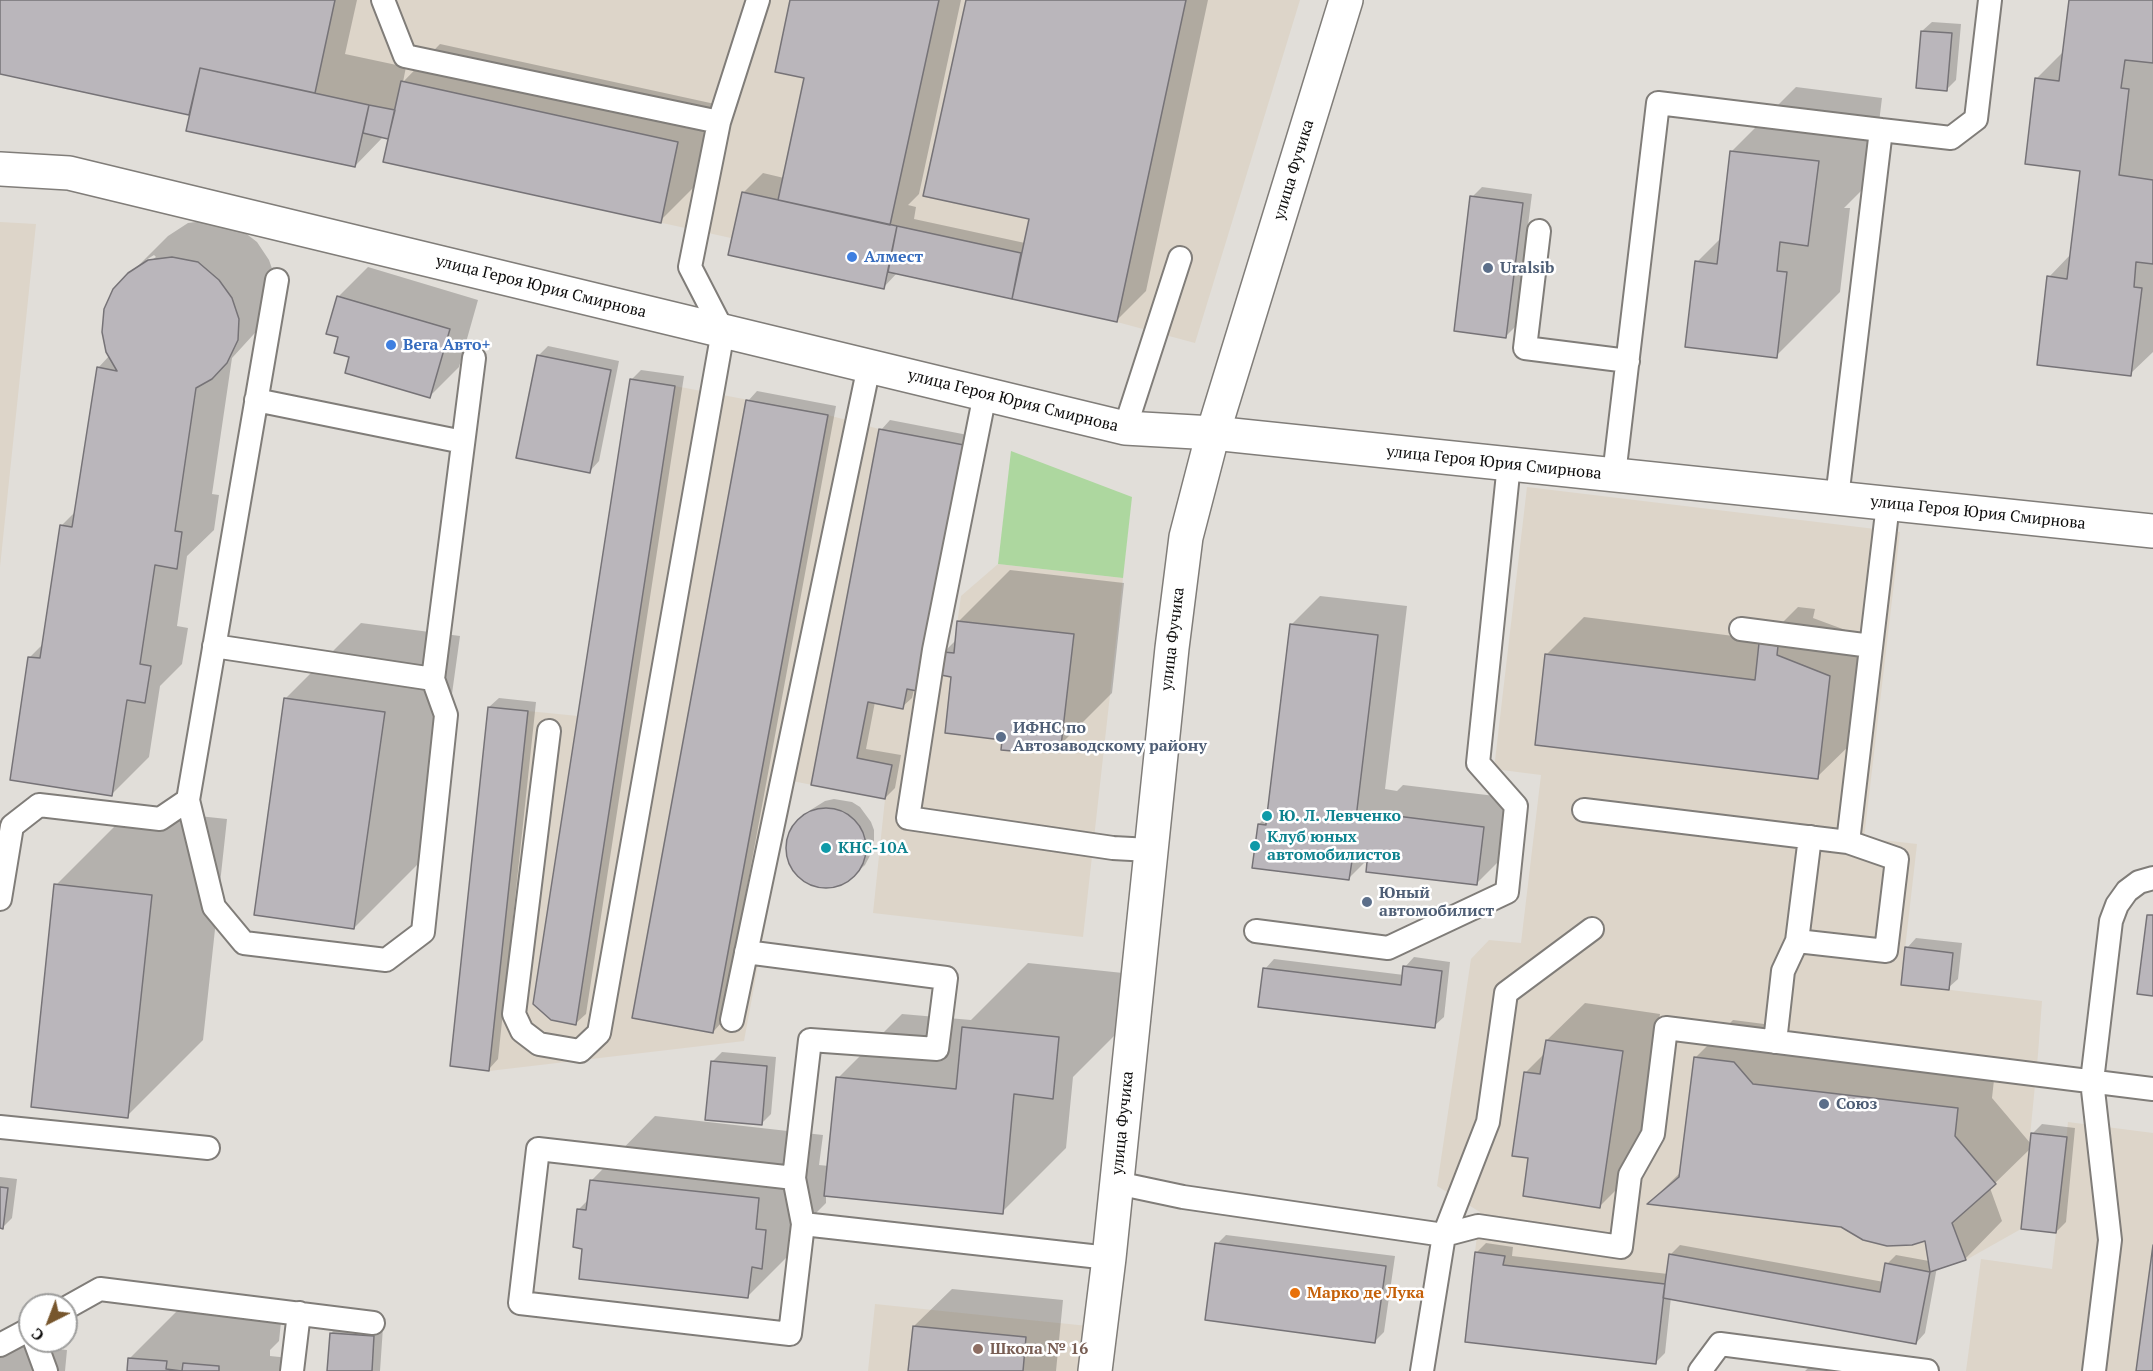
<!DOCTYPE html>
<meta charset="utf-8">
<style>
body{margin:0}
#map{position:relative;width:2153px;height:1371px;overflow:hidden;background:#e1ded9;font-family:"PT Serif",serif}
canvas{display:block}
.north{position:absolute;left:18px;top:1293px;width:60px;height:60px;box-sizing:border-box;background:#fff;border:2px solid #9e9e9d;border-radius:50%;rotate:222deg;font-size:16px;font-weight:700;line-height:24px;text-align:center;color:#0d0c0b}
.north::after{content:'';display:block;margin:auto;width:21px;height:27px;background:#77562d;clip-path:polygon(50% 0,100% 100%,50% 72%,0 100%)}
</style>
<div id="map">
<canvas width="2153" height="1371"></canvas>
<div class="north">С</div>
</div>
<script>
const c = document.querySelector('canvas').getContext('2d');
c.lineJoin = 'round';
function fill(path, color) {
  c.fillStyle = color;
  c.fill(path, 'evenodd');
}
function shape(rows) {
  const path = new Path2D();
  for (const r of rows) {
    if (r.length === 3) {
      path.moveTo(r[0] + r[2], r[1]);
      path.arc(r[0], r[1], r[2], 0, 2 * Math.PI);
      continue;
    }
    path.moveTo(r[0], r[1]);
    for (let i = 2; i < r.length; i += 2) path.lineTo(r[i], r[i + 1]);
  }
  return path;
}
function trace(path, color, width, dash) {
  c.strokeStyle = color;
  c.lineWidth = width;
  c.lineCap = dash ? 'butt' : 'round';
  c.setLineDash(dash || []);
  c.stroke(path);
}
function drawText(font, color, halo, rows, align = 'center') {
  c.font = font + ' "PT Serif",serif';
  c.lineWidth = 5;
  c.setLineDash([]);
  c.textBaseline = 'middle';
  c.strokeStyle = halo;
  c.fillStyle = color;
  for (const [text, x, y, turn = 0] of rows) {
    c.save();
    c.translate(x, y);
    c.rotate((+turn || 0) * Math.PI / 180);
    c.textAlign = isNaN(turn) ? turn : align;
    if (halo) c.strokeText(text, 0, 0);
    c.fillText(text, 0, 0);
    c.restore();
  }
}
const built = shape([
 [0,0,1300,0,1195,343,1117,322,888,272,884,289,728,255,731,238,383,162,388,139,363,134,355,167,186,131,189,115,0,74],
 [0,222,36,224,0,567],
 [630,379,675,386,828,415,879,429,943,652,953,653,961,596,998,564,1123,578,1083,937,873,913,885,799,792,781,744,1041,489,1071,450,1066,488,707,578,716],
 [1527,487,1900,532,1864,838,1917,844,1901,984,2042,1001,2038,1054,2021,1229,1966,1260,1930,1272,1885,1264,1880,1292,1669,1254,1665,1284,1503,1265,1505,1257,1475,1252,1480,1212,1437,1186,1471,959,1489,940,1521,943,1541,775,1494,769],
 [2068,1122,2153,1133,2153,1371,1966,1371,1981,1259,2052,1269],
 [875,1304,1088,1326,1084,1371,868,1371]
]);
const green = shape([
 [1011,451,1132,497,1123,578,998,564]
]);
const shadow = shape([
 [1,0,357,0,345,54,406,67,403,82,440,44,715,104,698,183,660,221,391,134,388,137,384,136,355,166,192,110,189,114,0,72],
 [792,0,961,0,919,194,908,205,916,207,914,219,1025,243,1031,218,967,0,1208,0,1146,291,1117,320,898,272,883,288,743,193,763,173,784,178,806,77],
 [2070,0,2153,0,2153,352,2130,374,2049,277,2071,254,2082,169,2036,79,2064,51],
 [1932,22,1961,24,1956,80,1947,89,1922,31],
 [1796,87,1882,98,1872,180,1844,208,1850,208,1840,292,1776,356,1697,262,1722,237,1732,151],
 [1482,187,1532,194,1515,327,1506,336,1472,197],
 [211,220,235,225,257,242,269,260,276,280,264,323,232,358,212,494,219,495,214,530,187,556,177,626,188,628,182,664,160,686,149,757,112,794,30,657,43,644,61,526,76,511,98,368,110,355,129,275,168,236,188,223],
 [154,255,156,257,146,264,146,260],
 [368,267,478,300,459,367,430,396,340,336,338,297],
 [548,346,619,361,599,461,590,471,538,356],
 [641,370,684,376,586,1014,576,1023,631,380],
 [757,391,836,406,722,1022,713,1032,748,401],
 [890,420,973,436,912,698,902,707,875,702,866,749,901,755,895,788,885,798,813,783,881,430],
 [1010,570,1124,583,1112,693,1061,744,1033,741,1024,750,1004,739,953,675,944,652,956,640,958,622],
 [1320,596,1407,606,1385,789,1397,791,1403,785,1512,798,1506,854,1476,884,1366,861,1349,878,1259,824,1269,814,1291,625],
 [1798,607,1815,609,1813,618,1867,638,1855,740,1817,777,1546,655,1584,617,1765,640],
 [361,623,460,636,430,852,354,928,285,699],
 [499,698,536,702,498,1059,489,1069,489,707],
 [834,799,852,802,860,807,871,822,874,830,874,848,865,865,854,875,839,885,830,887,812,884,797,873,789,856,789,838,793,829,809,811,825,801],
 [132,809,227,819,203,1040,127,1116,56,885],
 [1916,938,1962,943,1958,979,1948,988,1907,948],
 [1414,957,1450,962,1444,1017,1434,1026,1265,969,1274,959,1404,975,1405,967],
 [1028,963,1123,973,1117,1033,1073,1077,1066,1148,1002,1212,826,1195,826,1203,814,1215,812,1232,748,1296,584,1247,578,1210,589,1199,591,1181,655,1116,823,1135,819,1165,829,1166,838,1078,902,1014,971,1020],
 [1585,1003,1660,1014,1637,1169,1600,1206,1530,1157,1526,1072,1545,1053,1547,1040],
 [1733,1020,1772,1025,1791,1047,1995,1071,1992,1098,2031,1144,2032,1134,2042,1124,2075,1128,2066,1222,2056,1232,2031,1148,1990,1188,2002,1221,1965,1259,1937,1267,1925,1333,1916,1343,1671,1297,1665,1353,1655,1363,1476,1253,1486,1243,1513,1247,1512,1256,1668,1274,1670,1255,1680,1245,1884,1282,1887,1264,1896,1255,1929,1261,1926,1239,1841,1226,1650,1202,1682,1171,1695,1058],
 [722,1052,776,1057,771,1114,761,1124,712,1062],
 [0,1177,17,1179,12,1218,3,1227,0,1227],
 [1226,1235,1395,1256,1384,1332,1375,1341,1217,1244],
 [952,1289,1063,1300,1056,1371,910,1371,914,1326],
 [194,1294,283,1303,279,1341,270,1350,270,1356,299,1359,298,1371,129,1371,130,1358],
 [341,1324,383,1327,380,1371,328,1371,331,1333],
 [0,1344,67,1350,65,1371,0,1371],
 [1824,1353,1913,1371,1805,1371]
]);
const building = shape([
 [0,0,335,0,315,93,200,68,189,115,0,74,0,0],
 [790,0,939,0,890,225,778,200,804,78,775,72,790,0],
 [966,0,1186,0,1117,322,1012,299,1029,219,923,196,966,0],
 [2069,0,2153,0,2153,63,2125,60,2121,88,2129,89,2119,175,2153,180,2153,264,2136,262,2134,287,2142,288,2131,376,2037,365,2047,276,2067,279,2080,171,2025,164,2035,78,2059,81,2069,0],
 [1921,31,1952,33,1947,91,1916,88,1921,31],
 [200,68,369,105,355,167,186,131,200,68],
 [401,81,678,142,661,223,383,162,401,81],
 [369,105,395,110,388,139,363,133,369,105],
 [1730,151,1819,161,1808,246,1780,242,1777,271,1787,272,1777,358,1685,347,1695,261,1717,264,1730,151],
 [742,192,897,226,884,289,728,255,742,192],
 [1470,196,1523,203,1506,338,1454,331,1470,196],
 [897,226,1021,253,1012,299,888,272,897,226],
 [172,257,198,262,219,280,232,298,239,319,238,340,227,363,212,379,196,388,175,531,182,532,177,569,155,565,140,664,151,666,145,703,127,700,112,796,10,780,28,657,40,658,60,525,72,527,97,367,117,371,106,352,102,332,104,309,113,289,128,273,148,260,172,257],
 [337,296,450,329,430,398,345,373,349,357,334,353,338,337,326,334,337,296],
 [537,355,611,370,590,473,516,458,537,355],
 [630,379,675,386,576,1025,551,1020,533,1004,630,379],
 [746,400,828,415,713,1033,632,1018,746,400],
 [879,429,964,445,917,691,907,689,903,709,868,702,857,758,892,765,885,799,811,785,879,429],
 [957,621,1074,634,1061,746,1025,742,1024,752,1001,750,1002,740,945,733,951,677,941,675,943,652,954,653,957,621],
 [1290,624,1378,635,1356,818,1372,820,1373,813,1484,827,1477,885,1366,872,1367,862,1352,861,1349,880,1252,868,1258,824,1266,825,1266,823,1290,624],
 [1759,643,1778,646,1777,655,1830,676,1818,779,1535,745,1545,654,1755,680,1759,643],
 [284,698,385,712,354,929,254,915,284,698],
 [488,707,528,711,489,1071,450,1066,488,707],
 [826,848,40],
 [54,884,152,895,128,1118,31,1107,54,884],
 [2147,915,2153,915,2153,996,2137,994,2147,915],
 [1905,947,1953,953,1949,990,1901,985,1905,947],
 [1403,966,1442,971,1435,1028,1258,1007,1263,968,1401,985,1403,966],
 [962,1027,1059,1037,1053,1099,1014,1094,1003,1214,824,1196,836,1077,956,1089,962,1027],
 [1546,1040,1623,1051,1600,1208,1523,1196,1528,1158,1512,1156,1524,1072,1540,1074,1546,1040],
 [1694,1057,1734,1062,1753,1084,1958,1108,1955,1136,1996,1184,1952,1223,1966,1260,1930,1272,1925,1241,1912,1245,1887,1246,1863,1240,1841,1227,1647,1204,1679,1177,1694,1057],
 [711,1061,767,1066,762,1125,705,1120,711,1061],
 [2031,1133,2067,1137,2056,1233,2021,1229,2031,1133],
 [590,1180,759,1198,756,1229,766,1230,762,1269,752,1267,748,1298,579,1279,582,1249,573,1247,577,1209,586,1210,590,1180],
 [0,1187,8,1188,3,1229,0,1228,0,1187],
 [1215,1243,1386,1266,1375,1343,1205,1320,1215,1243],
 [2153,1245,2153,1371,2136,1371,2153,1245],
 [1475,1252,1505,1256,1503,1265,1665,1284,1656,1364,1465,1342,1475,1252],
 [1669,1254,1880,1292,1885,1263,1930,1272,1916,1344,1663,1298,1669,1254],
 [913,1326,1026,1337,1023,1371,908,1371,913,1326],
 [330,1333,374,1336,372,1371,327,1371,330,1333],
 [128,1358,167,1361,166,1369,182,1371,183,1363,219,1366,219,1371,127,1371,128,1358]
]);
const lane = shape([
 [383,0,405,56,719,122],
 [1881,130,1951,138,1976,119,1990,0],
 [1539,231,1525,348,1628,361],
 [985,394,934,650,908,818,1113,848,1150,850],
 [256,400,463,442],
 [1125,428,1180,258],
 [1614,475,1658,103,1881,130,1837,498],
 [1741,629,1871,646],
 [433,679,474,358],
 [549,731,514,1014,522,1031,539,1044,580,1051,599,1033,723,331,690,267,719,122,758,0],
 [188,800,214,907,244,943,386,960,423,932,446,715,433,679,214,646],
 [1584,810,1848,842,1897,859,1886,951,1797,941],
 [1848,842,1888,504],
 [0,899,12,826,39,805,160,819,188,800,277,280],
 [1256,931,1388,948,1507,892,1516,806,1478,763,1509,464],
 [746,952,946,978,937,1049,810,1040,794,1178,803,1224],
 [732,1020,869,366],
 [1775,1042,1783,971,1797,941,1810,837],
 [0,1127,208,1148],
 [794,1178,538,1149,520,1303,790,1334,803,1224,1109,1258],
 [1117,1183,1183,1197,1444,1235,1478,1226,1621,1247,1630,1175,1653,1134,1666,1028,2153,1089],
 [66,1308,100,1289,373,1323],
 [35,1341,46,1371],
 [0,1345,30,1329],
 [292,1371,299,1313],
 [1422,1371,1444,1235,1488,1122,1506,993,1592,929],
 [1700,1371,1720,1344,1927,1371],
 [2094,1371,2110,1240,2092,1081,2111,921,2117,905,2127,891,2139,882,2153,878]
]);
const street = shape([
 [0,169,69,173,1125,428,1213,433,2153,531]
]);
const secondary = shape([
 [1095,1371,1109,1258,1172,648,1186,537,1213,433,1346,0]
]);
const markers = [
 [852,257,6,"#3f7fe0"],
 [1488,268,6,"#5c6f8a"],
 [391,345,6,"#3f7fe0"],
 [1001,737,6,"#5c6f8a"],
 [1267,816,6,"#0f9aa8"],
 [1255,846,6,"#0f9aa8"],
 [826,848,6,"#0f9aa8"],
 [1367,902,6,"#5c6f8a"],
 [1824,1104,6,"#5c6f8a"],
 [1295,1293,6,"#e8710a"],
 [978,1349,6,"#8d6e63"]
];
const streetNames = [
 ["улица Фучика",1294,170,-73],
 ["улица Героя Юрия Смирнова",541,287,14],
 ["улица Героя Юрия Смирнова",1013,401,14],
 ["улица Героя Юрия Смирнова",1494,463,6],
 ["улица Героя Юрия Смирнова",1978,513,6],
 ["улица Фучика",1173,639,-83],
 ["улица Фучика",1123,1123,-84]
];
const shopNames = [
 ["Алмест",864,257],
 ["Вега Авто+",403,345]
];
const serviceNames = [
 ["Uralsib",1500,268],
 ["ИФНС по",1013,728],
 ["Автозаводскому району",1013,746],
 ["Юный",1379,893],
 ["автомобилист",1379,911],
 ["Союз",1836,1104]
];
const cultureNames = [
 ["Ю. Л. Левченко",1279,816],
 ["Клуб юных",1267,837],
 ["автомобилистов",1267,855],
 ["КНС-10А",838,848]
];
const foodNames = [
 ["Марко де Лука",1307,1293]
];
const educationNames = [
 ["Школа № 16",990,1349]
];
fill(built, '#ddd5c9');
fill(green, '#add79f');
fill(shadow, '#0003');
fill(building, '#bab6bb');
trace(building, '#767377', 1.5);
trace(lane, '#807d79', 26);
trace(street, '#807d79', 36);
trace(secondary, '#807d79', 36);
trace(lane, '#fff', 22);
trace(street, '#fff', 33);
trace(secondary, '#fff', 33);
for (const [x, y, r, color] of markers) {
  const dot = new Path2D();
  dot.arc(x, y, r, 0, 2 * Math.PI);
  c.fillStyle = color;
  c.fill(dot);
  trace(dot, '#fff', 2);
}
drawText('16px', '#0d0c0b', '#fff', streetNames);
drawText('bold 16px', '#366cbe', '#fff', shopNames, 'left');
drawText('bold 16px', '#4e5e75', '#fff', serviceNames, 'left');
drawText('bold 16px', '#0d838f', '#fff', cultureNames, 'left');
drawText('bold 16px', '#c56008', '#fff', foodNames, 'left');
drawText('bold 16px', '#785e54', '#fff', educationNames, 'left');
</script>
